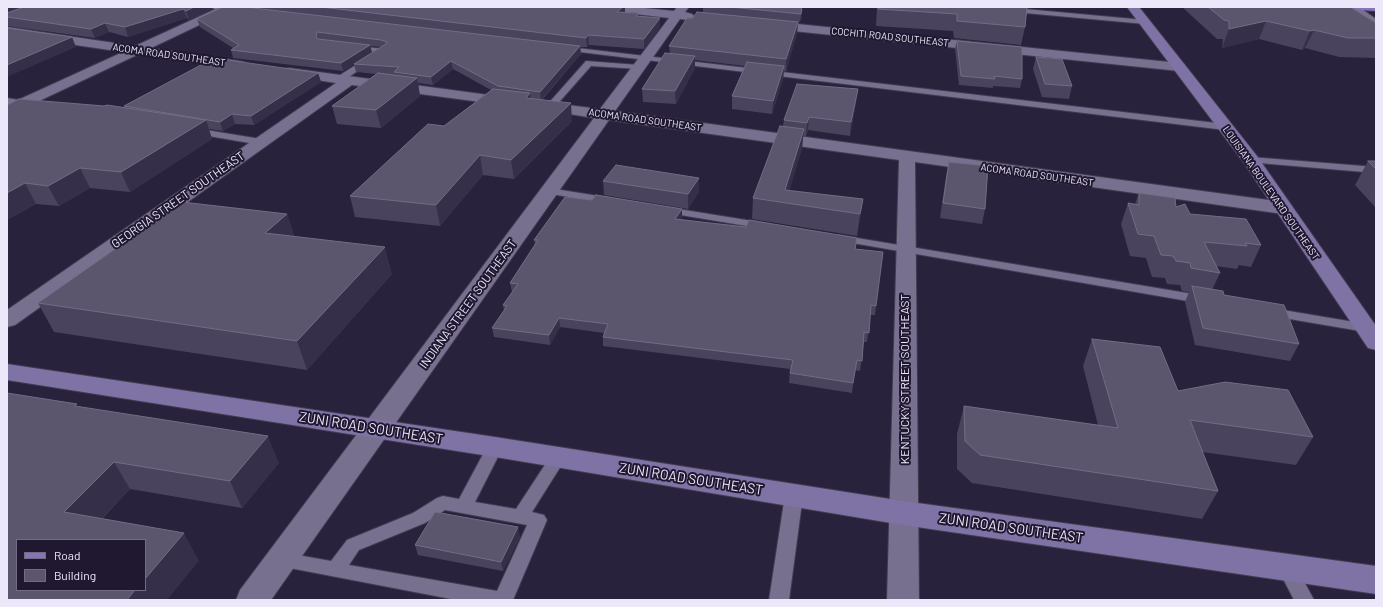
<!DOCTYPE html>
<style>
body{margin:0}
#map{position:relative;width:1383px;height:607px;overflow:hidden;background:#29223c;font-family:Barlow,sans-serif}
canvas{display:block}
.frame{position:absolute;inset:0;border:8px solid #ece8f9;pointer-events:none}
.legend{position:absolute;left:16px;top:539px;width:130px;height:52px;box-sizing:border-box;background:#201831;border:1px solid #726b81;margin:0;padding:5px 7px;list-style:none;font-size:12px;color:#ece8f9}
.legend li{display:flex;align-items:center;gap:8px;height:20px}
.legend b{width:20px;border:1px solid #726b81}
</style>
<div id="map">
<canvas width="1383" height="607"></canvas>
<div class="frame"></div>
<ul class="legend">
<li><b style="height:5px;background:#8773b8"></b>Road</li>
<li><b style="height:11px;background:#5c556e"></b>Building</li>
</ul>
</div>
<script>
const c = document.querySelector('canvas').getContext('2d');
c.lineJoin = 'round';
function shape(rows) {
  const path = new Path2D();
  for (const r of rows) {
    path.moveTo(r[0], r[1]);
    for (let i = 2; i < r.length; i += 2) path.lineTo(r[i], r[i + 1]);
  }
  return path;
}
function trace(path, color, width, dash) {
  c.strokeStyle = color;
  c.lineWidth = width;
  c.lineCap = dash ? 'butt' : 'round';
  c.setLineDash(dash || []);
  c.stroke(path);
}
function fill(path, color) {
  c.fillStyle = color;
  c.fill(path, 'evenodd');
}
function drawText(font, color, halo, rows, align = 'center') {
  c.font = font + ' Barlow,sans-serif';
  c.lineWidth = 4;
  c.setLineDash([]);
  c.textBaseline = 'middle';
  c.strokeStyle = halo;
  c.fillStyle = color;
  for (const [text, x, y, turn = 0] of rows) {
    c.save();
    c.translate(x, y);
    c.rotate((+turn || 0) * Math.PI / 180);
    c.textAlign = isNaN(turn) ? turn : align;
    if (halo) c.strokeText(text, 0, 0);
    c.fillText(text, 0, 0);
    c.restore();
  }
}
const lane = shape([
 [211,7,229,7,239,10,236,12,214,9,211,7],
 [978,7,1003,7,1145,20,1149,22,1145,24,981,9,978,7],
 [351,45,383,49,387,51,343,81,337,81,336,79,337,77,376,52,351,49,351,45],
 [560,46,1225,124,1230,127,1225,130,563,50,560,50,560,46],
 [586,61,639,65,643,67,639,69,591,66,553,109,547,109,546,107,547,105,586,61],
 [7,98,31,102,35,105,31,108,7,104,7,98],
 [194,128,261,139,266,142,261,145,191,133,189,131,191,129,194,128],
 [1251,157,1376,167,1376,173,1247,162,1246,160,1251,157],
 [549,188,611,198,616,201,611,204,545,193,544,191,545,189,549,188],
 [666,207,765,223,769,224,771,226,769,228,765,229,662,212,660,210,666,207],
 [839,235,1205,296,1210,297,1211,300,1210,303,1205,304,835,240,833,238,835,236,839,235],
 [1271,308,1366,324,1371,325,1373,328,1371,331,1366,332,1266,315,1264,312,1266,309,1271,308],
 [495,441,501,443,503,447,475,502,516,509,552,454,558,452,564,454,566,458,532,512,544,515,547,520,513,600,456,600,274,565,272,560,274,555,281,552,331,561,347,540,413,513,437,498,443,496,459,499,489,443,495,441],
 [445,510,527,525,497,591,349,565,359,550,425,523,445,510],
 [794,488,800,490,803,495,789,600,769,600,785,495,788,490,794,488],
 [1286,559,1293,561,1314,600,1294,600,1277,567,1279,561,1286,559]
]);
const street = shape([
 [220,7,235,7,233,9,151,48,239,61,244,62,246,65,244,68,239,69,139,54,7,116,7,105,123,52,7,35,7,27,135,46,220,7],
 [594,7,634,7,674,11,677,7,689,7,685,12,692,14,694,16,692,18,688,20,680,19,615,111,1283,202,1290,204,1292,208,1290,212,1283,214,915,162,919,600,887,600,899,160,609,120,271,600,236,600,240,590,594,118,538,109,536,106,538,103,543,102,600,109,669,18,600,10,596,9,594,7],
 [1345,7,1359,7,1376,19,1376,28,1372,27,1345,7],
 [768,21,1179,63,1184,64,1186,67,1184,70,1179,71,764,28,762,25,764,22,768,21],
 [289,68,511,98,516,99,518,102,516,105,511,106,352,85,15,325,7,327,7,310,336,83,284,75,282,72,284,69,289,68]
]);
const secondary = shape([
 [1127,7,1139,7,1257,156,1376,326,1376,350,1368,348,1244,163,1127,7],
 [7,364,495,437,903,501,1376,566,1376,594,903,525,495,457,7,380,7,364]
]);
const primary = shape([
 [1353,7,1376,7,1376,11,1359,10,1355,9,1353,7]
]);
const wall = shape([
 [7,7,212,9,189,20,187,18,128,37,109,32,95,38,7,26],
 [248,7,625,7,625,12,638,13,638,16,660,27,644,49,589,45,587,47,580,47,581,54,542,100,572,121,514,179,483,175,440,226,355,217,350,196,444,126,491,90,453,69,433,85,418,83,420,96,381,128,337,124,332,106,376,74,356,72,354,64,343,71,233,58,231,50,233,48,200,27,197,19,430,29],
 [370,46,381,47,372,53],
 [703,7,799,7,802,9,802,17,800,22,798,22,797,33,786,71,784,71,783,79,772,114,732,109,732,96,745,66,695,60,695,68,676,104,643,102,642,89,670,53,669,46,693,18,703,12],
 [877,7,1027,7,1025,27,1021,45,954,38,953,31,876,26],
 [1182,7,1350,7,1376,23,1376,58,1339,57,1305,48,1302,50,1259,39,1222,48,1223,39,1217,39],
 [957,41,1022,79,1020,88,993,86,993,88,959,85,955,49],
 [1036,57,1072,86,1069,99,1042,97,1033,69],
 [318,73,321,82,254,125,235,124,223,131,209,129,212,139,130,192,90,188,59,206,36,204,7,220,7,105,124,107,124,106],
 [858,89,856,102,850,136,808,130,806,136,803,136,802,148,789,191,863,199,857,236,752,219,753,198,783,126,784,120],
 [1368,161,1376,161,1376,208,1355,185],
 [949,162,985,209,982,224,940,218,946,176],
 [699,178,699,192,688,209,604,195,603,181],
 [1139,193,1176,207,1190,214,1261,245,1251,267,1239,265,1237,269,1216,266,1220,273,1212,290,1224,295,1299,344,1290,361,1195,345,1185,302,1189,292,1182,291,1180,285,1167,284,1165,278,1152,277,1146,258,1130,256,1121,224,1128,203,1135,204],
 [287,214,294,236,392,274,307,370,54,332,38,303],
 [682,217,681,219,855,249,876,306,875,315,870,315,867,342,864,342,860,371,855,370,852,393,789,383,790,369,603,346,603,337,604,333,560,327,550,345,494,337,492,328,504,311,503,305,512,292,510,283,535,245,534,240],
 [1092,339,1178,391,1313,437,1296,465,1202,452,1218,491,1202,519,972,483,957,469,957,434,964,406,1098,425,1083,366],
 [79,406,279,463,242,508,130,489,102,519,199,561,7,600],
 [520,537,503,571,418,555,415,545]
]);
const shadedWall = shape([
 [7,7,34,7,7,16],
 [194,7,211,7,212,9,189,20,186,11],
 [623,7,625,7,625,14,617,12],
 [183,9,187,18,128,37,125,27],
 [802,9,802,17,800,22,801,14],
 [660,18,660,27,644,49,644,39],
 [1266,21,1259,39,1222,48,1229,29],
 [798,22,797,33,786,71,786,59],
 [105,23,109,32,95,38,91,29],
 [1314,30,1305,48,1302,50,1310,31],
 [588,35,589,45,587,47,586,38],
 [72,37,76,47,7,77,7,65],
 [370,45,372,53,343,71,341,63],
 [580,46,581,54,541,100,540,92],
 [695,56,695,68,676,104,675,91],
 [451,61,453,69,433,85,431,77],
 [784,66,783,79,772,114,773,101],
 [318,73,321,82,254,125,251,116],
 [417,78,420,96,381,128,376,110],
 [858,89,856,102,850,136,851,122],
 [530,93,532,111,526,98],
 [571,103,572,121,514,179,511,160],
 [232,114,235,124,223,131,220,122],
 [809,117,808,130,806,136,807,123],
 [206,120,212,139,130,192,121,172],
 [804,129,802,148,786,203,785,190],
 [480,155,483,175,440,226,436,205],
 [80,168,90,188,59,206,48,186],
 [699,178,699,192,688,209,688,194],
 [25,183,36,204,7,220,7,193],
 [863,199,860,220,857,236,860,214],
 [682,209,682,217,675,227,675,219],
 [287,214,295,241,265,233],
 [385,247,392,274,307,370,297,341],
 [559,318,560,327,550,345,549,335],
 [268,436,279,463,242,508,230,481],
 [114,462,130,489,82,539,64,512],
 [518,527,520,537,503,571,501,562],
 [184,533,199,561,167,600,127,600,135,590,145,590,145,579]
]);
const building = shape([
 [24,7,194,7,186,11,183,9,125,27,105,23,91,29,7,17,7,13,24,7],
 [223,7,245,7,580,46,540,92,498,86,451,61,431,77,394,72,399,67,354,64,386,44,387,42,381,40,317,32,316,37,318,39,370,45,341,63,231,50,239,45,197,19,223,7],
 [321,7,623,7,617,12,638,13,636,16,660,18,644,39,588,35,586,38,321,7],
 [730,7,799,7,802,9,801,14,730,7],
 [878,7,1027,7,1025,27,957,21,957,14,878,9,878,7],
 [1208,7,1350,7,1376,23,1376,38,1348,38,1314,30,1310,31,1266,21,1229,29,1229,21,1224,20,1208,7],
 [697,12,798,22,786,59,669,46,687,18,693,18,697,12],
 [7,28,72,37,7,65,7,28],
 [957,41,1022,47,1022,79,994,76,995,79,961,76,957,41],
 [665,53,695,56,675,91,642,89,665,53],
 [1036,57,1062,59,1072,86,1045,84,1036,57],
 [214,58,318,73,251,116,232,114,220,122,124,106,214,58],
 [747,62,784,66,773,101,732,96,747,62],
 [378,73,417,78,376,110,332,106,378,73],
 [797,84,858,89,851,122,809,117,807,123,784,120,797,84],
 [493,89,530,93,526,98,571,103,511,160,480,155,436,205,350,196,428,124,444,126,493,89],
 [19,99,104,106,107,105,206,120,121,172,80,168,48,186,25,183,7,193,7,105,19,99],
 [780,126,804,129,785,190,863,199,860,214,753,198,780,126],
 [1368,161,1376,161,1376,169,1368,161],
 [949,162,988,166,985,209,943,203,949,162],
 [616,165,699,178,688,194,603,181,616,165],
 [1139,193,1175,198,1176,207,1185,204,1190,214,1246,219,1261,245,1245,243,1247,246,1204,242,1220,273,1191,268,1190,263,1176,261,1173,256,1161,255,1154,236,1138,234,1128,203,1139,205,1139,193],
 [596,195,682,209,675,219,746,227,749,220,857,238,855,249,883,252,876,306,871,305,869,333,864,332,862,361,857,360,853,383,790,373,793,360,603,337,608,324,559,318,549,335,492,328,507,306,503,305,518,284,510,283,538,240,534,240,565,197,592,200,596,195],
 [182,202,287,214,265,233,385,247,297,341,38,303,182,202],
 [1192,286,1223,291,1224,295,1284,305,1299,344,1203,328,1192,286],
 [1092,339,1160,347,1178,391,1225,382,1288,390,1313,437,1190,420,1218,491,980,455,965,441,964,406,1118,428,1092,339],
 [7,393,77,404,75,406,268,436,230,481,114,462,64,512,184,533,145,579,145,540,17,540,17,590,135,590,127,600,7,600,7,393],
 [435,512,518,527,501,562,415,545,435,512]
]);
const farStreetnames = [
 ["COCHITI ROAD SOUTHEAST",890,37,6],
 ["ACOMA ROAD SOUTHEAST",169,55,8],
 ["ACOMA ROAD SOUTHEAST",645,120,8],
 ["ACOMA ROAD SOUTHEAST",1037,175,8],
 ["LOUISIANA BOULEVARD SOUTHEAST",1271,193,55]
];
const streetNames = [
 ["GEORGIA STREET SOUTHEAST",178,200,-35],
 ["INDIANA STREET SOUTHEAST",468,304,-54],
 ["KENTUCKY STREET SOUTHEAST",905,379,-90]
];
const nearStreetnames = [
 ["ZUNI ROAD SOUTHEAST",371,428,9],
 ["ZUNI ROAD SOUTHEAST",691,479,9],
 ["ZUNI ROAD SOUTHEAST",1011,528,8]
];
trace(lane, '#423c51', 2);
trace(street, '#423c51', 2);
trace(secondary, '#423c51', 2);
trace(primary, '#423c51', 2);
fill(lane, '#77708f');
fill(street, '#77708f');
fill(secondary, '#7f72a4');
fill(primary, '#8773b8');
fill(wall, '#4a435e');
fill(shadedWall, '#362f49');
fill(building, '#5c556e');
trace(building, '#726c84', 1);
drawText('10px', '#ece8f9', '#201831', farStreetnames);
drawText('12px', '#ece8f9', '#201831', streetNames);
drawText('14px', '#ece8f9', '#201831', nearStreetnames);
</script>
